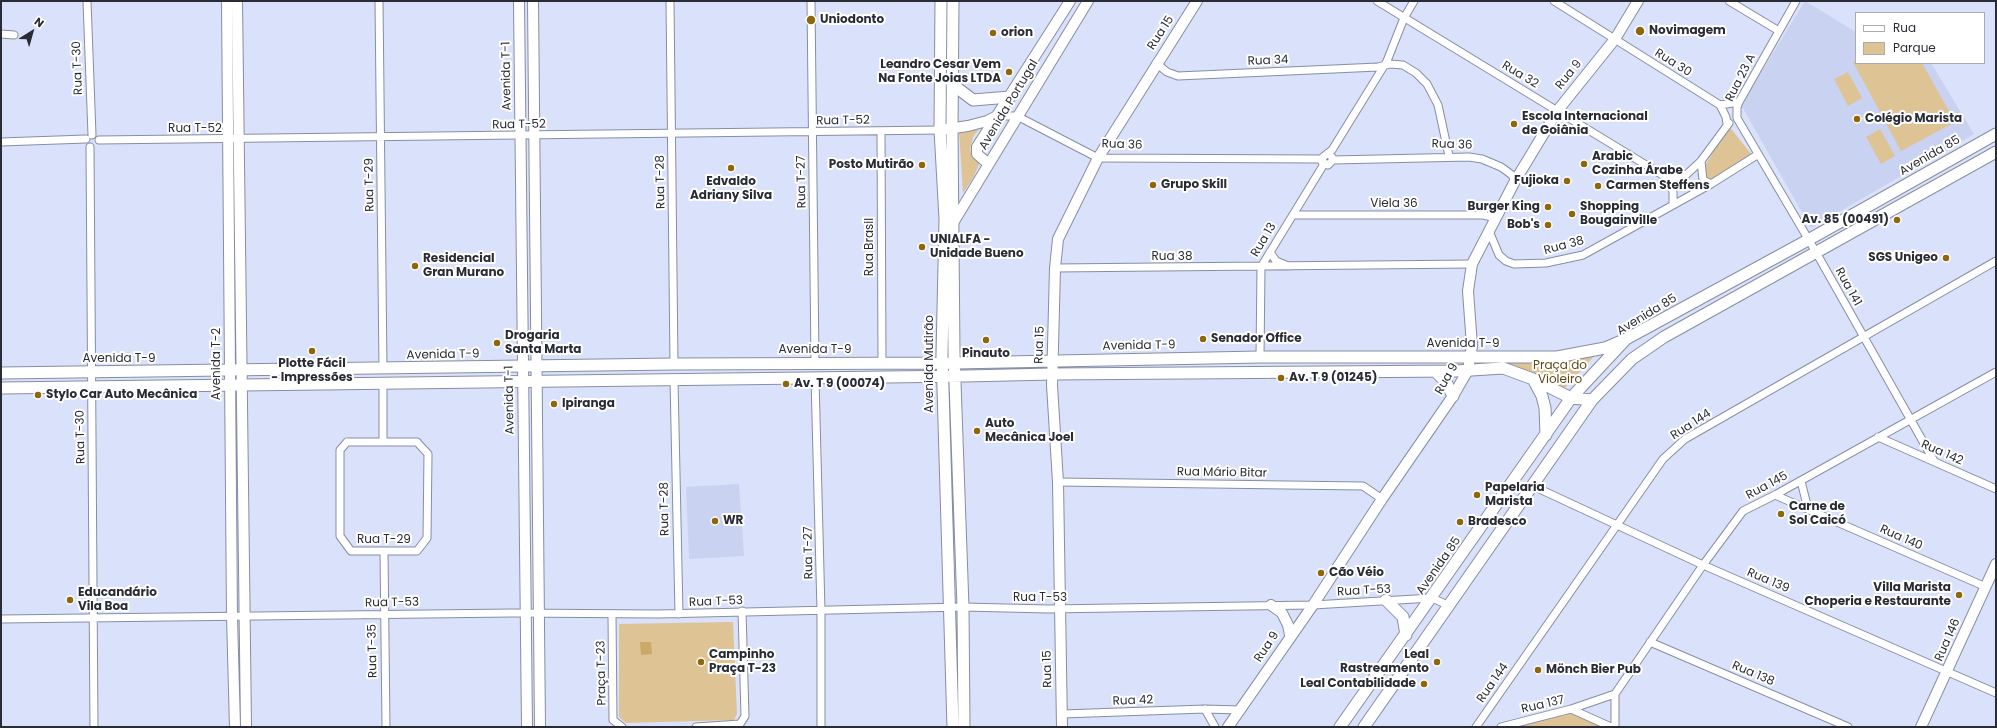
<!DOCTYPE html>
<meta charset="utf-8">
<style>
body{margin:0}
#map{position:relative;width:1997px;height:728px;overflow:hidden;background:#dae1fa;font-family:Poppins,sans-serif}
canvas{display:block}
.frame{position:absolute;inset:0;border:2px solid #292c35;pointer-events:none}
.legend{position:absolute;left:1855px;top:12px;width:130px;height:52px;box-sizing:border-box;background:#fff;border:1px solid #a9abae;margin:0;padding:5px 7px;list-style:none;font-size:12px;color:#292c35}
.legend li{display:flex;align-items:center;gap:8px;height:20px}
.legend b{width:20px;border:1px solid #a9abae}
.north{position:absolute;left:12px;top:12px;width:40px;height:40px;-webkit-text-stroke:3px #fff;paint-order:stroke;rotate:37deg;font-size:11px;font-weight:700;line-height:16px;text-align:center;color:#292c35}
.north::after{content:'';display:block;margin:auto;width:14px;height:18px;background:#292c35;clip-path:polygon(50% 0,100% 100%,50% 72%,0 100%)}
</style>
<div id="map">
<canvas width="1997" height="728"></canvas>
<div class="frame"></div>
<ul class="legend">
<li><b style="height:5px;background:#fff"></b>Rua</li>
<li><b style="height:11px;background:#dec395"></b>Parque</li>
</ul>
<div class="north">N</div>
</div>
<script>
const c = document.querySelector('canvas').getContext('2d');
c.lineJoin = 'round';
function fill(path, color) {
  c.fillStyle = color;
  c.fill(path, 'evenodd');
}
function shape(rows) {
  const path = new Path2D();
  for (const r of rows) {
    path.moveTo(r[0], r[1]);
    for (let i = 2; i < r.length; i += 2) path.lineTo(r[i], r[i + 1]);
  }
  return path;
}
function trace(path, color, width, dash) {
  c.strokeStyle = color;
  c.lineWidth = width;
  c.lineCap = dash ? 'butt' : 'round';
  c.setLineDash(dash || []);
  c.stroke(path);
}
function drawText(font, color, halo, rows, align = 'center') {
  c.font = font + ' Poppins,sans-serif';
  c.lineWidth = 4;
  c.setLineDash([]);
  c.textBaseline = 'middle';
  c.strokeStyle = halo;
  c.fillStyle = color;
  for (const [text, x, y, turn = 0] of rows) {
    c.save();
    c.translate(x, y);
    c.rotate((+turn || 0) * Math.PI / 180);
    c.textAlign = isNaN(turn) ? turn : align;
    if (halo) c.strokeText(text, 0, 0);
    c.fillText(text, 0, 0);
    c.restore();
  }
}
const built = shape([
 [1805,1,1856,32,1856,63,1931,63,1974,134,1811,228,1741,105],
 [739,484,744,556,689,559,686,487]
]);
const green = shape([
 [1856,61,1856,63,1922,63,1955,122,1901,151,1853,62],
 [1848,72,1862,98,1848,106,1834,79],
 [983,124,973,137,970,149,972,156,980,162,974,176,963,193,959,130],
 [1728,125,1752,155,1709,181,1704,178,1704,168],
 [1880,129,1895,156,1881,164,1866,137],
 [1598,352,1563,390,1516,366,1487,365,1488,361],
 [733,622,737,714,734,720,626,723,619,717,619,624],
 [1571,711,1606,727,1514,727]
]);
const water = shape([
 [640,642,651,642,652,654,641,655]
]);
const street = shape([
 [87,1,92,135],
 [379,1,383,369],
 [670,1,674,364],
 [811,1,815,363],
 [1377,1,1669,179,1673,192,1673,205],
 [1554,1,1720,105,1726,117,1727,124],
 [1729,1,1779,31],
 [1796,1,1739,102,1737,107,1737,118,1817,254,1934,461],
 [1,34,14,35],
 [1156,63,1167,72,1178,76,1378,67,1390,64,1403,65,1416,73,1427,84,1438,105,1449,156],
 [1720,105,1739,102],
 [997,116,1017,116,1098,158,1322,159],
 [881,131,882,362],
 [99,140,940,130],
 [1,142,86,139],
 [90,147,94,727],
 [1328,154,1332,157,1333,160,1328,165,1322,162,1323,157,1332,150,1387,61,1404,18,1414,1],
 [1333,160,1469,157,1482,159,1501,167,1512,175,1515,181],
 [1701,161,1703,180,1711,184],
 [1669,179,1687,174,1701,161,1729,123],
 [1293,215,1483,215,1496,218],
 [1489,231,1499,255,1506,261,1514,264,1546,263,1583,255,1711,184,1757,155],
 [1270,252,1276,261,1288,266],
 [1055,268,1472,264],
 [1260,357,1261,267,1324,164],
 [815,378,821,611,821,727],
 [674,380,679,614],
 [383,383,383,442],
 [1878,437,1996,489],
 [347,442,417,442,428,454,427,538,417,551,351,551,340,536,340,450,347,442],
 [1801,481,1808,509],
 [1058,482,1363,486,1382,499],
 [1533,486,1703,565,1996,693],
 [1775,495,1986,587],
 [384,551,386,727],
 [612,615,613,720,622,727],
 [1,619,512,613,658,614,963,607,1048,609,1313,605,1432,598,1450,606],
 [1650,642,1848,727],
 [1205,709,1215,727],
 [1571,709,1615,694],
 [1062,714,1205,709,1240,710],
 [696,727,740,724,745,716,742,611],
 [1476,727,1663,459,1685,439,1996,261],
 [1501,727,1571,709,1611,727],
 [1615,727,1615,694,1703,565,1743,511,1775,495,1996,372]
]);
const secondary = shape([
 [227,1,232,617,235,727],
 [237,1,246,727],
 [519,1,527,727],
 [533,1,540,727],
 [940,130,968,126,987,121,997,116],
 [990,162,985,161,977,154,977,147,1070,1],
 [953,223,1088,1],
 [1271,605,1282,613,1288,625,1290,635],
 [1062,727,1058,482,1052,385,1055,268,1058,239,1098,158,1197,1],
 [1228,727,1313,605,1382,499,1453,396,1468,370,1472,346,1468,291,1472,264,1515,181,1558,110,1615,39,1638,1],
 [1921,727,1996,564]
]);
const primary = shape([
 [941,1,940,130,945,219,942,355,953,727],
 [953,1,952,129,954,354,963,607,964,727],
 [952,84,973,100,1010,97],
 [1435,371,1446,382,1453,396],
 [1,373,674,364,955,363,1260,357,1557,357,1605,348,1626,339],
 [1533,379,1542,396,1545,408,1546,435],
 [1,388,966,376,1052,374,1456,371,1503,368,1533,379,1571,398,1592,400],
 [1386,600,1403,617,1406,635],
 [1340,727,1571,398,1626,339,1808,240,1996,134],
 [1364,727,1592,400,1632,359,1664,337,1996,152]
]);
const markers = [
 [811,20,5,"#8d670a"],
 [1640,31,5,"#8d670a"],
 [993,33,4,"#8d670a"],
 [1009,72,4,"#8d670a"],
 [1857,119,4,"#8d670a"],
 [1514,124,4,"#8d670a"],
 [1584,164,4,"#8d670a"],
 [922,165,4,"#8d670a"],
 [731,168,4,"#8d670a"],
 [1567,181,4,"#8d670a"],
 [1153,185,4,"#8d670a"],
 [1598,186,4,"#8d670a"],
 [1548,207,4,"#8d670a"],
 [1572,214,4,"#8d670a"],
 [1897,220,4,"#8d670a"],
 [1548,225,4,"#8d670a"],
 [922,247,4,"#8d670a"],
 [1946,258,4,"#8d670a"],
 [415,266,4,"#8d670a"],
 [1203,339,4,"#8d670a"],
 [986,340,4,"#8d670a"],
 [497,343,4,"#8d670a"],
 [312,351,4,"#8d670a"],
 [1281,378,4,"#8d670a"],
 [786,384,4,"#8d670a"],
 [38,395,4,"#8d670a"],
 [554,404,4,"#8d670a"],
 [977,431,4,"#8d670a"],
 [1477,495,4,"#8d670a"],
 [1781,514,4,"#8d670a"],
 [715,521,4,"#8d670a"],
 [1460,522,4,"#8d670a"],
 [1321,573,4,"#8d670a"],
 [1959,595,4,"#8d670a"],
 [70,600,4,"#8d670a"],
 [701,662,4,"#8d670a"],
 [1437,662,4,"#8d670a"],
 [1538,670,4,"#8d670a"],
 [1424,684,4,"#8d670a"]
];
const poiNames = [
 ["Uniodonto",820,20],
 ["Novimagem",1649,31],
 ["orion",1001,33],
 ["Leandro Cesar Vem",1001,65,"right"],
 ["Na Fonte Joias LTDA",1001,79,"right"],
 ["Escola Internacional",1522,117],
 ["de Goiânia",1522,131],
 ["Colégio Marista",1865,119],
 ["Arabic",1592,157],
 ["Cozinha Árabe",1592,171],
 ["Posto Mutirão",914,165,"right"],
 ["Fujioka",1559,181,"right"],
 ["Edvaldo",731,182,"center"],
 ["Adriany Silva",731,196,"center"],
 ["Grupo Skill",1161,185],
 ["Carmen Steffens",1606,186],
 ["Burger King",1540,207,"right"],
 ["Shopping",1580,207],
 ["Bougainville",1580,221],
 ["Av. 85 (00491)",1889,220,"right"],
 ["Bob's",1540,225,"right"],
 ["UNIALFA -",930,240],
 ["Unidade Bueno",930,254],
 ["SGS Unigeo",1938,258,"right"],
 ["Residencial",423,259],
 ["Gran Murano",423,273],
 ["Drogaria",505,336],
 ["Santa Marta",505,350],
 ["Senador Office",1211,339],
 ["Pinauto",986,354,"center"],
 ["Plotte Fácil",312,364,"center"],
 ["- Impressões",312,378,"center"],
 ["Av. T 9 (01245)",1289,378],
 ["Av. T 9 (00074)",794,384],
 ["Stylo Car Auto Mecânica",46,395],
 ["Ipiranga",562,404],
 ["Auto",985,424],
 ["Mecânica Joel",985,438],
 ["Papelaria",1485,488],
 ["Marista",1485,502],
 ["Carne de",1789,507],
 ["Sol Caicó",1789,521],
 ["WR",723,521],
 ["Bradesco",1468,522],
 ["Cão Véio",1329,573],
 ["Villa Marista",1951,588,"right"],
 ["Choperia e Restaurante",1951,602,"right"],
 ["Educandário",78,593],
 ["Vila Boa",78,607],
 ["Campinho",709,655],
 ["Praça T-23",709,669],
 ["Leal",1429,655,"right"],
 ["Rastreamento",1429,669,"right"],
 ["Mönch Bier Pub",1546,670],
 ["Leal Contabilidade",1416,684,"right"]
];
const streetNames = [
 ["Rua 15",1161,33,-57],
 ["Rua 34",1268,61,-2],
 ["Rua 30",1673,63,32],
 ["Rua T-30",78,68,-92],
 ["Rua 32",1520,75,31],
 ["Rua 9",1569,75,-51],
 ["Avenida T-1",507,76,-91],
 ["Rua 23 A",1741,78,-63],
 ["Avenida Portugal",1009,105,-59],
 ["Rua T-52",843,121,-1],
 ["Rua T-52",519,125,-1],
 ["Rua T-52",195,129],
 ["Rua 36",1122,145,2],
 ["Rua 36",1452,145,2],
 ["Avenida 85",1930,156,-30],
 ["Rua T-28",661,182,-91],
 ["Rua T-27",802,182,-91],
 ["Rua T-29",370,185,-91],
 ["Viela 36",1394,204],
 ["Rua 13",1264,240,-59],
 ["Rua 38",1564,246,-15],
 ["Rua Brasil",870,247,-90],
 ["Rua 38",1172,257],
 ["Rua 141",1848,287,61],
 ["Avenida 85",1647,315,-31],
 ["Avenida T-9",1463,344],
 ["Rua 15",1040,345,-88],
 ["Avenida T-9",1139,346,-1],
 ["Avenida T-9",815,350],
 ["Avenida T-9",443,355,-1],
 ["Avenida T-9",119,359],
 ["Avenida T-2",217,364,-90],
 ["Avenida Mutirão",930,364,-90],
 ["Rua 9",1447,379,-60],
 ["Avenida T-1",510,400,-91],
 ["Rua 144",1691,425,-33],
 ["Rua T-30",81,437,-91],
 ["Rua 142",1942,453,24],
 ["Rua Mário Bitar",1222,473,1],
 ["Rua 145",1767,486,-28],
 ["Rua T-28",665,509,-91],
 ["Rua 140",1901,538,24],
 ["Rua T-29",384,540],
 ["Rua T-27",809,553,-91],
 ["Avenida 85",1439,566,-55],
 ["Rua 139",1768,581,23],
 ["Rua T-53",1364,591,-3],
 ["Rua T-53",1040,598],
 ["Rua T-53",716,602,-2],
 ["Rua T-53",392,603,-1],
 ["Rua 146",1948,640,-66],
 ["Rua 9",1267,647,-56],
 ["Rua T-35",373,651,-91],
 ["Rua 15",1048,669,-91],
 ["Praça T-23",602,673,-91],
 ["Rua 138",1753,674,23],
 ["Rua 144",1493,683,-55],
 ["Rua 42",1133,701,-2],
 ["Rua 137",1543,705,-13]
];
const parkNames = [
 ["Praça do",1560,366],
 ["Violeiro",1560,380]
];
fill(built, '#c9d2f0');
fill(green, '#dec395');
fill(water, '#cca969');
trace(street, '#878ea4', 9);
trace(secondary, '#878ea4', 12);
trace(primary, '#878ea4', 13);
trace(street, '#fff', 7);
trace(secondary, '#fff', 10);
trace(primary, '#fff', 11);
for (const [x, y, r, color] of markers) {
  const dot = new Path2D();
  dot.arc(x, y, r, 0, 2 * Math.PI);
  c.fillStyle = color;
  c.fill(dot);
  trace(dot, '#fff', 1.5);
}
drawText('bold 12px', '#292c35', '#fff', poiNames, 'left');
drawText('12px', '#292c35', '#fff', streetNames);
drawText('12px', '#604716', '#fff', parkNames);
</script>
